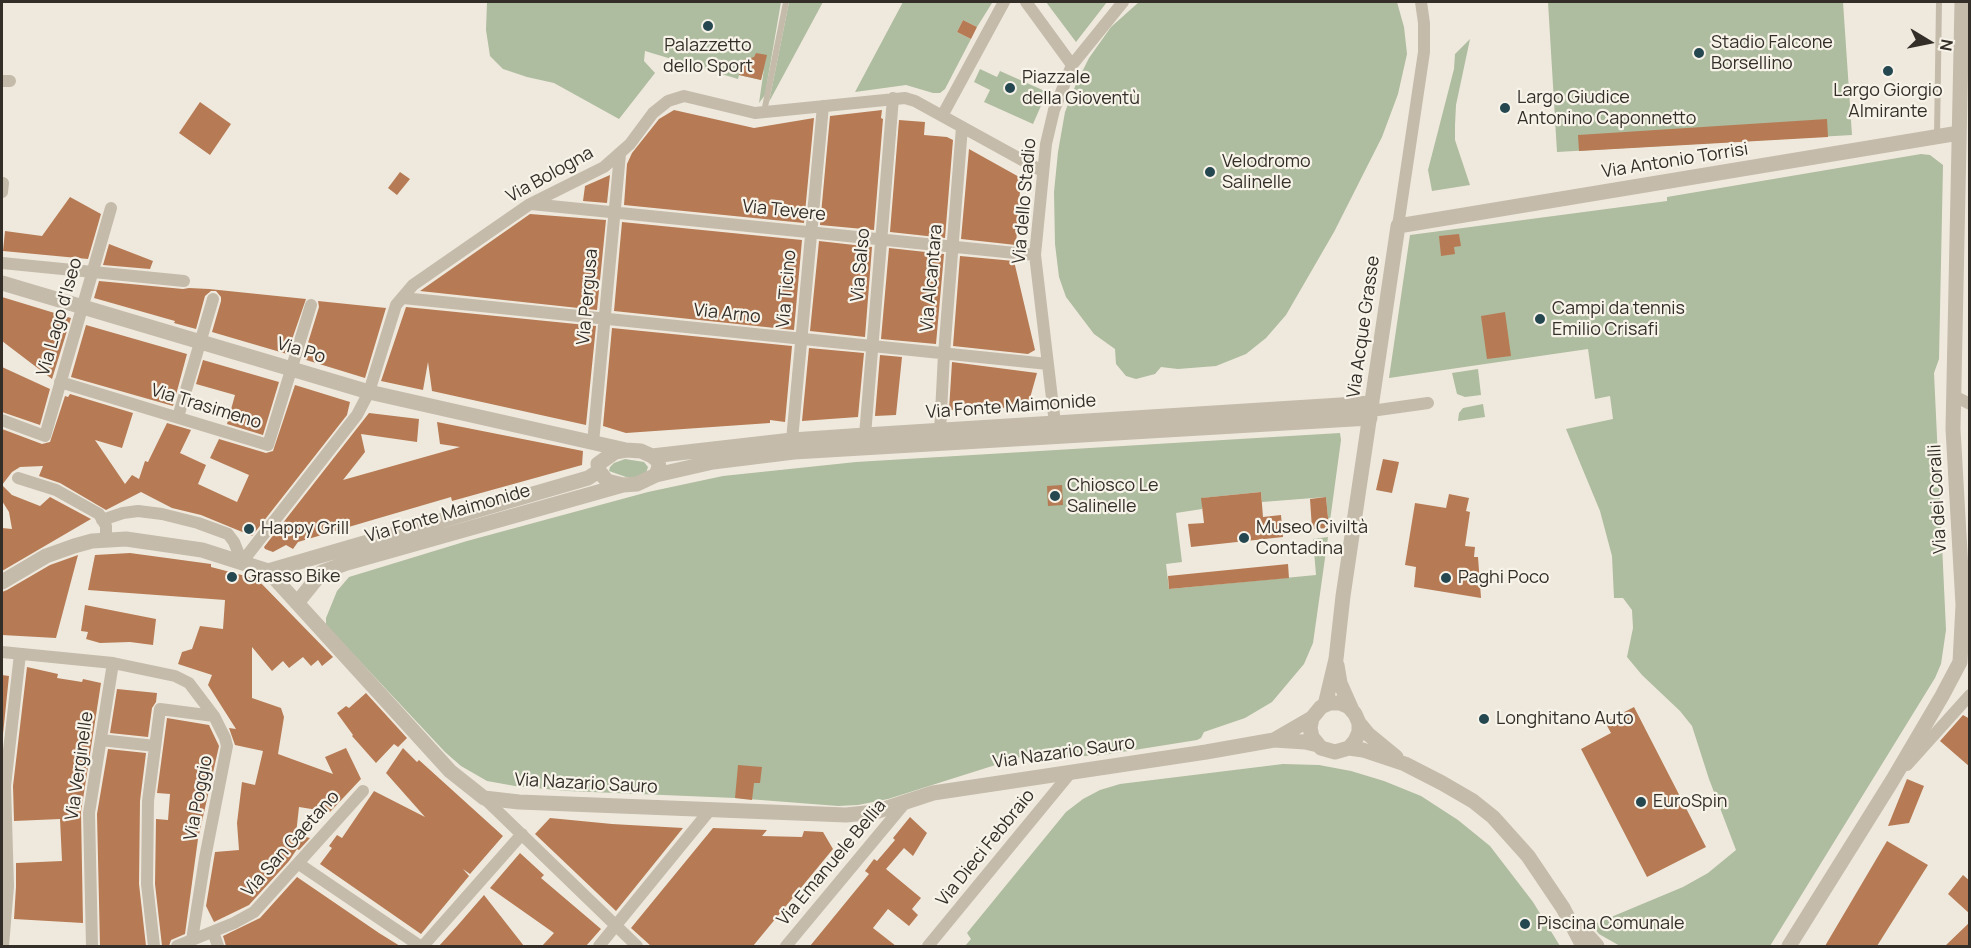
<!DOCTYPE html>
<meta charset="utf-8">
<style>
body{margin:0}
#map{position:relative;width:1971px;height:948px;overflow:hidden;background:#efe9dd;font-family:Manrope,sans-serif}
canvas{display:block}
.frame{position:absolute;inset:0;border:3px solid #342e29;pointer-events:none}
.north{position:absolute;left:1899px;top:12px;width:60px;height:60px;-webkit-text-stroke:4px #f7f3e9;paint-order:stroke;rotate:100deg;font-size:16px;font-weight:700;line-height:24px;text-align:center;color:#342e29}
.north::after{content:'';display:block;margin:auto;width:21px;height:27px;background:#342e29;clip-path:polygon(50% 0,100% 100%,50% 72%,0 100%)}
</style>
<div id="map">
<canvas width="1971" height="948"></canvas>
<div class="frame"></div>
<div class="north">N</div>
</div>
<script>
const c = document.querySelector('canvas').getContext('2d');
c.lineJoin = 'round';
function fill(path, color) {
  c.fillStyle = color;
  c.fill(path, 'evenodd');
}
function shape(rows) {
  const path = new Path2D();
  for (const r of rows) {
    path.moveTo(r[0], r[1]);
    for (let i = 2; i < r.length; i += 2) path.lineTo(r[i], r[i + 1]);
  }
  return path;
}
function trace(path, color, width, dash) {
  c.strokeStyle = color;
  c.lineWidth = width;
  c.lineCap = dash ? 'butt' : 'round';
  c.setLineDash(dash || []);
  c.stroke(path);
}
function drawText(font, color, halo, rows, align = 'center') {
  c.font = font + ' Manrope,sans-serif';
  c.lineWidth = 4.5;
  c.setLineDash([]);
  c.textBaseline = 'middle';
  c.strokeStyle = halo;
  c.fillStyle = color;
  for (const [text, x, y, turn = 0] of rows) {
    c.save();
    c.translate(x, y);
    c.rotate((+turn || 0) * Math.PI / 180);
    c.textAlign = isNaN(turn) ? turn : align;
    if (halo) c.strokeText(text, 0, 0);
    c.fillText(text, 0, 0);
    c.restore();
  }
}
const green = shape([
 [487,2,781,2,765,95,759,103,764,69,761,80,739,75,738,79,645,51,644,61,655,73,619,119,554,83,527,77,503,69,490,56,486,30],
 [789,2,823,2,769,102],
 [903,2,992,3,977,27,963,20,957,32,971,39,945,89,940,93,933,93,906,85,855,92],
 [1046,2,1107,2,1076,42],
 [1139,2,1397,2,1404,27,1407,54,1398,94,1382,137,1334,232,1286,315,1266,338,1246,354,1216,366,1178,369,1161,367,1155,374,1136,379,1126,376,1116,364,1115,349,1094,334,1066,297,1059,277,1055,244,1054,192,1058,152,1065,112,1076,84,1089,58,1111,27],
 [1548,2,1843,2,1852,135,1557,152],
 [1470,39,1456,105,1455,125,1455,140,1470,185,1432,191,1428,170,1454,69,1455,54],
 [980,69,997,77,1000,71,1047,92,1033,124,984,102,990,90,974,82],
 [1921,154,1930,155,1943,165,1939,359,1934,373,1946,630,1941,664,1935,678,1770,946,1620,946,1599,934,1592,925,1683,887,1708,873,1736,850,1709,779,1692,726,1680,711,1642,675,1627,657,1633,628,1632,610,1623,598,1614,598,1612,556,1600,511,1566,429,1613,419,1610,396,1595,399,1588,349,1389,378,1410,235,1667,201,1667,197],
 [1478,369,1481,395,1465,397,1457,394,1452,373],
 [1483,404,1485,417,1458,421,1459,413,1463,408],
 [1340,433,1341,440,1329,528,1326,497,1262,502,1261,492,1231,495,1202,498,1202,509,1176,513,1182,562,1166,564,1169,589,1316,575,1313,539,1328,537,1313,643,1304,664,1272,702,1245,718,1204,732,1201,738,1197,740,1103,755,1066,757,1043,753,1027,755,888,799,858,805,838,806,735,798,568,791,515,786,487,781,461,766,445,752,326,625,326,618,337,591,349,577,467,541,648,492,723,476,856,462],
 [625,459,644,462,648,467,646,473,638,477,626,477,609,471,610,467,614,463],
 [1283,764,1319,765,1351,771,1384,781,1421,796,1458,820,1490,846,1533,902,1560,946,965,946,971,939,967,933,1066,812,1083,799,1100,790,1120,784]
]);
const building = shape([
 [963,20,977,27,971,39,957,32],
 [756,53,767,55,761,80,739,75,743,60,754,57],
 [200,102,231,124,210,155,179,133],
 [674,110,754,128,814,118,804,223,624,205,627,164,632,153,659,119],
 [882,110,881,118,883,119,874,230,820,225,830,116],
 [1827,119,1828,137,1579,151,1578,135],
 [899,120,925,122,924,135,947,137,953,140,945,238,890,232],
 [969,149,1021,178,1016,245,961,239],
 [400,172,410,179,397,195,388,188],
 [610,175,607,203,583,201,585,186],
 [70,197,101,214,88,259,3,251,5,231,42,236],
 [530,214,606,220,597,310,420,291],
 [622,222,802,240,794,330,614,311],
 [1459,234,1461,246,1454,247,1455,254,1441,256,1439,236],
 [819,241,872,247,865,337,810,331],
 [109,244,153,261,150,269,103,265],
 [889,248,944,254,936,344,881,339],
 [960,256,1014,261,1035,350,1028,354,953,346],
 [99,281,183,289,189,288,209,289,306,299,287,354,212,332,221,301,221,297,216,291,211,291,205,296,196,329,174,323,175,321,94,298],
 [2,297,71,318,52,379,2,341],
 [318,301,386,308,365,378,303,359,319,307],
 [406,307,596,326,586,425,432,391,428,362,423,390,381,381],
 [1505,312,1511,356,1487,359,1481,316],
 [86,325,187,354,173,406,71,377],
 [612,328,792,346,785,422,770,420,770,423,626,433,603,426],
 [809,348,864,353,858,417,802,421],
 [880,355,902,357,896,415,875,416],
 [203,360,279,382,263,435,227,424,235,395,196,384],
 [952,362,1037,373,1030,398,1022,407,949,410],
 [2,367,50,389,40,425,2,412],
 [295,385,350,402,347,415,252,536,201,515,172,508,141,492,106,510,60,483,39,476,43,466,20,467,12,472,2,485,12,495,40,506,50,497,91,519,2,571,2,528,12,529,9,512,2,501,2,429,42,444,50,442,65,396,68,397,70,394,133,413,122,448,95,440,125,484,132,475,139,479,145,461,148,462,167,423,191,430,180,453,206,465,198,484,237,502,249,475,210,458,219,439,266,453,273,451],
 [369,413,419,419,417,442,361,434,365,452,343,480,460,447,440,444,437,422,583,451,582,465,452,501,451,497,369,521,298,542,293,549,286,545,273,552,265,549,264,547],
 [1383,459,1399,462,1392,493,1376,490],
 [1062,485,1063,505,1048,506,1047,486],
 [1261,492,1263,517,1281,515,1283,537,1191,547,1188,524,1204,523,1201,498],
 [1449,494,1469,498,1466,511,1470,512,1465,546,1475,547,1474,557,1478,557,1481,598,1414,587,1416,567,1405,565,1415,503,1446,508],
 [1326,497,1329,528,1312,529,1310,499],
 [130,553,211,564,211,567,257,579,333,657,322,666,318,660,311,666,303,657,289,668,283,661,272,671,252,647,252,698,281,708,284,717,278,754,333,774,325,757,346,748,361,779,330,812,299,807,296,834,310,838,299,850,297,849,289,861,249,905,214,922,206,906,215,852,239,850,237,823,242,782,255,785,263,751,235,745,229,728,236,729,208,685,212,675,178,664,182,652,192,649,200,626,223,629,225,600,88,590,95,555],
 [78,555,56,638,2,635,2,592,7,590,50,565],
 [1288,564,1289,578,1169,589,1168,576],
 [85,605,156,619,153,645,130,642,100,643,86,639,88,632,81,631],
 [27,667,58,674,57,678,82,682,83,679,101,683,81,812,83,923,14,919,16,887,16,863,62,861,60,819,14,821,13,786],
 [2,675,9,676,2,744],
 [117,689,157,693,156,702,152,708,148,737,110,733],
 [366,693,407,738,398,747,394,744,376,763,352,736,353,735,337,713,346,706,349,708],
 [1634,707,1706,847,1647,877,1581,749,1611,733,1605,722],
 [1963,715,1970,719,1970,767,1940,741],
 [167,718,209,725,219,746,198,839,185,934,171,940,169,946,162,946,155,884,156,819,168,820,170,794,157,793],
 [403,748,417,762,419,760,503,836,470,874,463,869,469,876,421,934,320,864,332,848,329,846,337,835,342,838,374,791,425,817,386,773],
 [108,749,146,753,140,801,139,884,146,946,100,946,97,814],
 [738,765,762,767,760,783,754,783,752,800,735,798],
 [1907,779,1924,786,1909,823,1888,826],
 [910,817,927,833,913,856,904,848,886,869,921,898,912,909,918,915,909,926,888,909,873,928,896,946,810,946,869,874,865,871,874,859,877,861,895,840,893,838],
 [550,818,612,824,683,828,616,911,535,834],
 [713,828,767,830,762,836,802,837,804,831,823,832,833,849,753,946,651,946,631,928],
 [1887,841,1928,865,1877,946,1825,946],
 [520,853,544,875,541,878,601,929,586,946,542,946,554,933,490,888],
 [1963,875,1970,881,1970,914,1948,894],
 [297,877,379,933,400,946,226,946,223,936,260,918],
 [484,895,524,946,439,946,458,925],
 [1970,922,1970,946,1945,946]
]);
const service = shape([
 [764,112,786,2],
 [1937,136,1939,2]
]);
const minor = shape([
 [1026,2,1072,65],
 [2,81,10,81],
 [942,116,1004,2],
 [2,192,3,183],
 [531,204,1035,255],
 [1398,226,1424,52,1424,23,1421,2],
 [2,263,184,281],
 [403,298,1048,364],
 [60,382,268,445,311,305],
 [1954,396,1970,404],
 [1371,411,1428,403],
 [178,417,213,299],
 [2,420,45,436,111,208],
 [940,432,944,354,962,127],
 [1056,432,1035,255,1046,144,1054,110,1072,65,1123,2],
 [865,435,893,98],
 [792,440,823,106],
 [593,443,620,154],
 [18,478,56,490,99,514,106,526,106,540],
 [102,520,123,513,138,511,162,514,198,523,228,534,234,542,242,562],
 [242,562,357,415,369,392,396,305,413,285,530,204,604,167,630,144,653,113,668,101,684,96,755,113,905,98,915,101,1042,171],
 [2,652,113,663,175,676,189,683,214,716,225,738,227,746,205,858,192,940],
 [101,740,155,746],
 [1907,765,1970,695],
 [484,798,637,946],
 [299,864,420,946],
 [213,932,218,946],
 [3,946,8,886,5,786,20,654],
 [92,946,89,813,113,663],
 [154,946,147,884,148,801,160,709,214,716],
 [177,946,234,923,254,912,363,791],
 [423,946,522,834],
 [599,946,710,810],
 [786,946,905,803],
 [928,946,1072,771]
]);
const tertiary = shape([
 [2,283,369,392,626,450],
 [626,450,641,451,652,456,658,461,659,467,656,475,637,484,623,485,607,481,599,471,598,464,615,452,626,450],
 [652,456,792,440,865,435,1372,403],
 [656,475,713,462,794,452,1370,418],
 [268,571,588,478,599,471],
 [2,582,46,556,74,546,92,541,126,539,202,550,268,571,450,771,484,798,519,802,846,815,875,812,933,793,1206,752,1274,740,1305,742,1318,745],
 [297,603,322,572,347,563,623,485],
 [1337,665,1340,683,1352,710],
 [1325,705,1336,659,1343,596,1398,226,1959,133],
 [1359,723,1368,734,1396,757],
 [1274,740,1312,718],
 [1349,748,1355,741,1359,732,1359,723,1355,714,1349,707,1340,703,1330,703,1321,707,1312,718,1310,728,1312,737,1321,748,1335,752,1349,748,1363,750,1405,764,1442,783,1473,801,1493,817,1528,856,1563,908,1583,946],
 [1581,928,1597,946],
 [1789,946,1892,781,1942,696,1960,662,1963,605,1953,429,1962,2]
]);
const markers = [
 [708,26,6,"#244750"],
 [1699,53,6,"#244750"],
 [1888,71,6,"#244750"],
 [1010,88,6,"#244750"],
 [1505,108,6,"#244750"],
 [1210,172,6,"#244750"],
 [1540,319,6,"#244750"],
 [1055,496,6,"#244750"],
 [249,529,6,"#244750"],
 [1244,538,6,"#244750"],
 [232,577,6,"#244750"],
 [1446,578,6,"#244750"],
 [1484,719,6,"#244750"],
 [1641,802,6,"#244750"],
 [1525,924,6,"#244750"]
];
const poiNames = [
 ["Stadio Falcone",1711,43],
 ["Borsellino",1711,64],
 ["Palazzetto",708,46,"center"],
 ["dello Sport",708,67,"center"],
 ["Piazzale",1022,78],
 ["della Gioventù",1022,99],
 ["Largo Giorgio",1888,91,"center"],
 ["Almirante",1888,112,"center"],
 ["Largo Giudice",1517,98],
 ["Antonino Caponnetto",1517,119],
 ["Velodromo",1222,162],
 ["Salinelle",1222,183],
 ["Campi da tennis",1552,309],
 ["Emilio Crisafi",1552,330],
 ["Chiosco Le",1067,486],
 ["Salinelle",1067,507],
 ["Museo Civiltà",1256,528],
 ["Contadina",1256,549],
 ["Happy Grill",261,529],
 ["Grasso Bike",244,577],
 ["Paghi Poco",1458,578],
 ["Longhitano Auto",1496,719],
 ["EuroSpin",1653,802],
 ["Piscina Comunale",1537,924]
];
const streetNames = [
 ["Via Antonio Torrisi",1675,161,-9],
 ["Via Bologna",550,175,-29],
 ["Via dello Stadio",1025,201,-85],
 ["Via Tevere",784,211,6],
 ["Via Salso",861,265,-85],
 ["Via Alcantara",932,278,-85],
 ["Via Ticino",787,289,-85],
 ["Via Pergusa",588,297,-85],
 ["Via Arno",727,314,6],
 ["Via Lago d'Iseo",60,317,-74],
 ["Via Acque Grasse",1364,327,-82],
 ["Via Po",301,351,17],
 ["Via Trasimeno",206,407,17],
 ["Via Fonte Maimonide",1011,407,-4],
 ["Via dei Coralli",1938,499,-93],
 ["Via Fonte Maimonide",448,514,-16],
 ["Via Nazario Sauro",1064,753,-8],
 ["Via Verginelle",80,766,-82],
 ["Via Nazario Sauro",586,784,3],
 ["Via Poggio",199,798,-79],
 ["Via San Gaetano",291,844,-48],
 ["Via Dieci Febbraio",986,848,-51],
 ["Via Emanuele Bellia",832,863,-50]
];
fill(green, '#aebc9f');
fill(building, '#b67b54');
trace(service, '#c5bbab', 6);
trace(minor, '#c5bbab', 12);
trace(tertiary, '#c5bbab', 15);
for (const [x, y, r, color] of markers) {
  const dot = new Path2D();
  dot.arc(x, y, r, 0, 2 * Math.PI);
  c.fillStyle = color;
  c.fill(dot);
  trace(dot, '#f7f3e9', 2);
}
drawText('18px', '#342e29', '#f7f3e9', poiNames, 'left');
drawText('18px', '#342e29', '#f7f3e9', streetNames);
</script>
